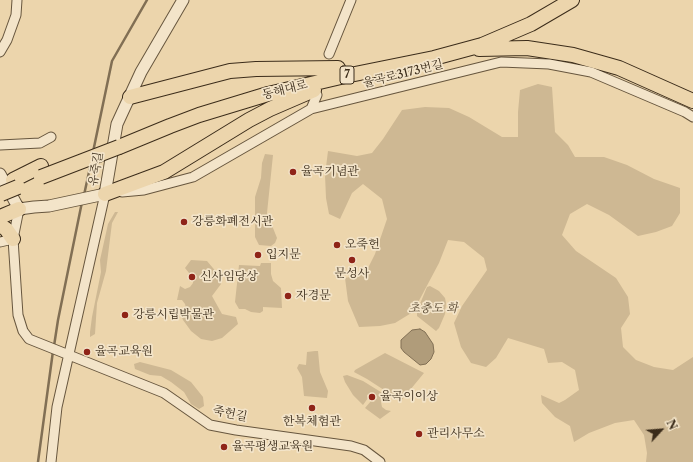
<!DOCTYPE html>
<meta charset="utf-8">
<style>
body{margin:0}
#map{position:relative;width:693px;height:462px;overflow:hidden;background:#ecd5ac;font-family:"Libre Caslon Text",serif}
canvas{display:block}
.north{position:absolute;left:641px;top:410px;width:40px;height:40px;-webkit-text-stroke:3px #f3e4c9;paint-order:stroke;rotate:64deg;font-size:11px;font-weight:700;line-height:16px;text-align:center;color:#3b2c1a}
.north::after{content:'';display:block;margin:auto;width:14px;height:18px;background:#3b2c1a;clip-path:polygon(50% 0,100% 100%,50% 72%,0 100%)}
</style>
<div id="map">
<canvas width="693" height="462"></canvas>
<div class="north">N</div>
</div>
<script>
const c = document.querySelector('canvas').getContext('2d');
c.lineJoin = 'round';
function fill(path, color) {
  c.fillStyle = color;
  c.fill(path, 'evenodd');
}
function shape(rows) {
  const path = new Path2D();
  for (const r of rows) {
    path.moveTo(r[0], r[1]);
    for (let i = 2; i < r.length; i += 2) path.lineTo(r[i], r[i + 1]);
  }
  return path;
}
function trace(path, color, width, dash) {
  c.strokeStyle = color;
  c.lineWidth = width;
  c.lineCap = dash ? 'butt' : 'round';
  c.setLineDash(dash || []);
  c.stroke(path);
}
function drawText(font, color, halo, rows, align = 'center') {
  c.font = font + ' "Libre Caslon Text","Noto Serif KR",serif';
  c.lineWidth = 3.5;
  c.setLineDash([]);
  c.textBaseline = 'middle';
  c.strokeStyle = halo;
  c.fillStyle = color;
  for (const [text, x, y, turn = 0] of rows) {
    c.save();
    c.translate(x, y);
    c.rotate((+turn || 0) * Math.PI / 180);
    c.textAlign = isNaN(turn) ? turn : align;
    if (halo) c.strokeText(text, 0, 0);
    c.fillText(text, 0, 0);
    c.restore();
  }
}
const green = shape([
 [538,84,552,87,555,132,568,145,575,157,604,157,627,165,654,179,680,188,680,213,672,226,656,232,638,236,609,215,587,204,570,214,562,235,576,251,616,278,628,297,630,314,621,328,623,347,636,360,654,367,673,370,693,357,693,462,646,462,647,453,644,435,634,420,615,423,589,433,574,442,570,426,555,417,542,403,541,395,559,403,565,400,579,390,575,370,562,362,548,363,544,349,508,338,496,358,486,367,471,363,461,347,454,323,462,306,487,270,484,258,464,242,448,240,439,263,413,312,395,323,380,326,359,327,348,301,345,278,365,274,375,254,387,219,382,199,363,184,352,193,340,219,329,214,326,198,325,175,328,151,357,156,372,153,383,139,402,110,425,107,449,108,469,117,502,137,518,137,518,112,520,90],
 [265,154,273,155,267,213,277,238,275,243,271,246,259,245,255,237,255,197,261,178,262,163],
 [115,212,118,212,112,223,106,271,97,303,95,334,90,337,90,332,92,317,101,272,100,260,108,224],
 [191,260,207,261,218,274,221,284,212,296,222,314,236,317,238,324,222,338,212,341,201,339,191,331,183,320,180,313,184,312,186,308,185,304,182,300,177,300,180,286,185,289,190,287,193,283,193,278,185,268],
 [261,263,271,263,271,274,273,281,281,288,282,308,263,307,263,311,260,313,251,312,245,309,239,309,235,302,239,265,260,266],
 [430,286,439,291,445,298,446,303,445,314,439,328,436,331,417,316,417,311,427,287],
 [315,351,318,351,320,372,328,391,327,398,304,396,302,377,297,368,299,364,306,365,307,352],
 [385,353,424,373,401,401,367,379,354,372,355,370],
 [140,362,171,370,191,382,203,397,204,406,199,409,191,404,184,392,171,382,161,376,150,375,135,369,134,364],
 [347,375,363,381,384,394,381,402,382,407,386,410,391,411,380,419,365,408,371,401,374,402,377,398,374,393,370,393,367,395,368,398,363,405,353,395,345,382,343,376]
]);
const water = shape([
 [420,329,425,332,433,344,434,352,431,359,426,364,420,365,404,352,401,348,401,340,412,330,420,329]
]);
const stream = shape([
 [93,152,112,61,147,0],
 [84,195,91,163],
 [54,346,58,320,82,202],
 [38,462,53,351]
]);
const minor = shape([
 [0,52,7,40,16,15,17,0],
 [329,54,351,0],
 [311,109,317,95],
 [0,145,40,143,51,137],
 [122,192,144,190,193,177,311,109,501,62,549,64,591,72,685,112,693,117],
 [19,209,13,239,18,315,23,331,29,339,164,393,210,425,236,430,351,446,364,450,380,462],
 [0,242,13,239],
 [51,462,57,407,105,194,110,193]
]);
const tertiary = shape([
 [0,174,19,209,34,207,49,206,105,194,117,124,141,72,183,0]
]);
const primary = shape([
 [479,49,527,48,573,55,619,68,693,101],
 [130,97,230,71,256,69,338,68],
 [119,147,170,126,199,115,268,94,345,76,434,58,482,45,531,24,572,0],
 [13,180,41,166],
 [105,194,164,172,249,120,270,109,314,90],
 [0,217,19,209],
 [0,225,6,229,13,239]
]);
const primaryBridge = shape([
 [41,177,119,147],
 [1,194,18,187]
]);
const markers = [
 [293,172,4,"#8f2418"],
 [184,222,4,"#8f2418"],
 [337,245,4,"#8f2418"],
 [258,255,4,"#8f2418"],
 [352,260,4,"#8f2418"],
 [192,277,4,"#8f2418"],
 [288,296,4,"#8f2418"],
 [125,315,4,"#8f2418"],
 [87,352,4,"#8f2418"],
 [372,397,4,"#8f2418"],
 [312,408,4,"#8f2418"],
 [419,434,4,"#8f2418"],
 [224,447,4,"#8f2418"]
];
const shields = [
 [347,75,14]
];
const shieldNames = [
 ["7",347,75]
];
const streetNames = [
 ["율곡로3173번길",403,74,-14],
 ["동해대로",285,90,-14],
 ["유죽길",96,169,-80],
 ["죽헌길",230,414,12]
];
const poiNames = [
 ["율곡기념관",301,172],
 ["강릉화폐전시관",192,222],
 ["오죽헌",345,245],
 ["입지문",266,255],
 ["문성사",352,274,"center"],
 ["신사임당상",200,277],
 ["자경문",296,296],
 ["강릉시립박물관",133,315],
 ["율곡교육원",95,352],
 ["율곡이이상",380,397],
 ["한복체험관",312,422,"center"],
 ["관리사무소",427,434],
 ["율곡평생교육원",232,447]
];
const parkNames = [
 ["초충도 화",433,309]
];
fill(green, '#ceb893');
fill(water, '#b09c7a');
trace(water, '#816f54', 1);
trace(stream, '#816f54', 2.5);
trace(minor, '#67563e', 11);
trace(tertiary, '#67563e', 13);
trace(primary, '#3b2c1a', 16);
trace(minor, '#f3e4c9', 9);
trace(tertiary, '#f3e4c9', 11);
trace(primary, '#ecd5ac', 14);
trace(primaryBridge, '#3b2c1a', 16, []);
trace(primaryBridge, '#ecd5ac', 14);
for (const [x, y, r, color] of markers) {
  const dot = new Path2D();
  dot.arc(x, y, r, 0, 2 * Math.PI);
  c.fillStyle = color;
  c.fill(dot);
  trace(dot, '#f3e4c9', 1.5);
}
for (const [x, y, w] of shields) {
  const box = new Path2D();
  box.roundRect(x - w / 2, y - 9, w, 18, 3);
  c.fillStyle = '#f3e4c9';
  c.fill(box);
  trace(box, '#3b2c1a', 1);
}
drawText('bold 11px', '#3b2c1a', null, shieldNames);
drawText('12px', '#3b2c1a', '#f3e4c9', streetNames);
drawText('12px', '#3b2c1a', '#f3e4c9', poiNames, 'left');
drawText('italic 12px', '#584832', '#f3e4c9', parkNames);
</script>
